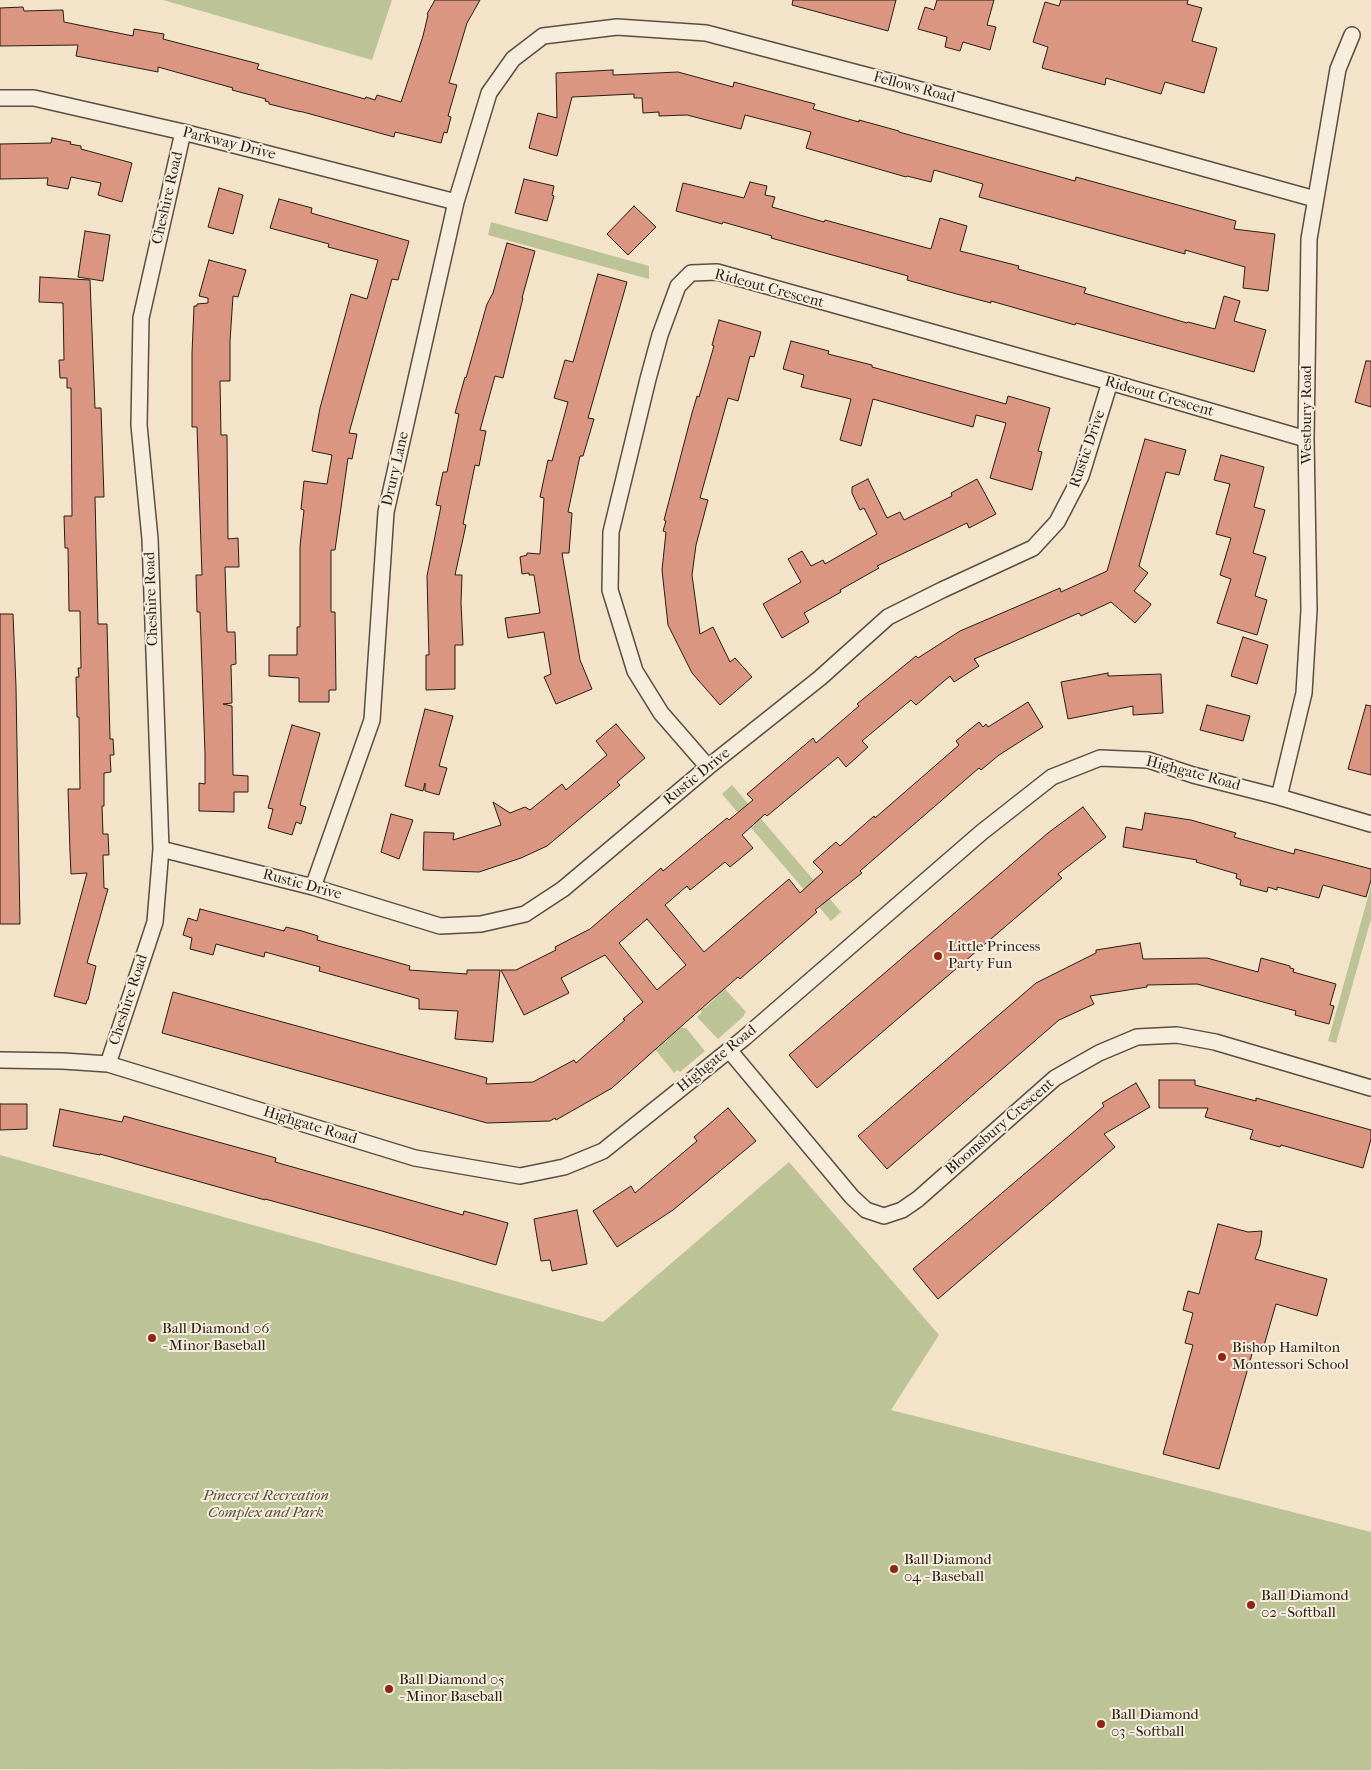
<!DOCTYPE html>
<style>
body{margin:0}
canvas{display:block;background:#f2e3c9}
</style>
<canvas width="1371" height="1770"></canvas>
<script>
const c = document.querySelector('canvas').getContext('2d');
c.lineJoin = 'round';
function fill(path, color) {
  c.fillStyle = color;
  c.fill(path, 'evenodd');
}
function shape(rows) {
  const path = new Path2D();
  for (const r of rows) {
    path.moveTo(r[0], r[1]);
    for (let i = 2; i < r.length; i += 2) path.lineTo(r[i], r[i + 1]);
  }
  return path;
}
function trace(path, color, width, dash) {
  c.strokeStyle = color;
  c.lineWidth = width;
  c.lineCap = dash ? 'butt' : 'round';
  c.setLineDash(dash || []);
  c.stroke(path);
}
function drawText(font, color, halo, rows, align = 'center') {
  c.font = font + ' "IM FELL French Canon",serif';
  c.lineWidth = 4;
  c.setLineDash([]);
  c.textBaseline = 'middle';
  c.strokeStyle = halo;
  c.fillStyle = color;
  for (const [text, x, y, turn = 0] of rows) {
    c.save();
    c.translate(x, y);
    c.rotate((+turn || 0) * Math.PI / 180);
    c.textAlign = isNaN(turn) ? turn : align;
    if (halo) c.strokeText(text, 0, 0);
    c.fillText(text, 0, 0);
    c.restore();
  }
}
const green = shape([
 [163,0,392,0,372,60],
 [491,222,649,266,649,279,488,235],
 [732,785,841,912,831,921,722,794],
 [1371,886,1371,919,1336,1043,1328,1041],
 [725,989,746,1012,744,1014,744,1016,718,1039,697,1017,702,1012,700,1010,703,1007,705,1008],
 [680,1028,686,1028,705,1051,680,1072,677,1070,674,1073,655,1049],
 [0,1155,603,1322,789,1162,939,1335,891,1410,1371,1532,1371,1770,0,1769]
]);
const building = shape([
 [435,0,480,0,467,23,449,83,457,85,448,116,451,117,447,133,444,132,441,143,395,132,394,137,303,112,297,111,269,104,269,102,265,101,266,99,232,90,233,88,158,67,158,72,76,56,78,45,0,46,0,8,23,7,24,11,63,10,64,22,133,36,134,29,164,34,163,39,259,64,257,69,365,99,366,97,375,100,377,95,401,102,423,36,428,15,427,14,435,0],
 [793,0,896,0,888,31,792,5,793,0],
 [937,0,994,0,987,25,996,27,990,50,963,42,960,51,945,47,947,37,918,29,925,7,934,10,937,0],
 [1061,0,1188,0,1187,4,1202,8,1192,41,1217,48,1204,93,1165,82,1161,94,1106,78,1105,85,1042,68,1048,47,1033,42,1045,2,1059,6,1061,0],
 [613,70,613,75,678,72,733,87,734,82,815,104,813,109,859,122,859,120,899,131,899,132,1075,181,1076,177,1236,221,1234,229,1275,234,1268,291,1243,288,1245,267,1185,250,1185,254,979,197,983,184,934,170,931,182,907,176,906,177,806,148,811,132,745,115,741,129,687,115,659,116,659,112,643,113,642,98,634,98,634,94,572,97,557,156,529,148,538,113,557,118,556,73,613,70],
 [52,138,71,142,70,144,81,146,81,149,132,163,122,202,98,195,101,183,71,177,68,189,47,185,48,178,0,179,0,144,51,143,52,138],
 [524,179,554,186,552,195,554,196,547,221,515,213,524,179],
 [750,182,767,186,765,195,775,197,772,207,824,222,825,220,931,249,940,218,967,226,960,251,1019,266,1018,269,1086,288,1084,293,1187,323,1188,322,1215,329,1224,296,1240,301,1234,321,1266,330,1254,372,1076,323,1075,325,991,301,991,303,953,293,907,280,908,276,771,238,772,236,723,222,722,224,676,211,683,183,744,198,750,182],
 [219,188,243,195,233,234,208,227,219,188],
 [279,199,312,208,311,213,409,241,398,280,392,279,349,433,357,434,352,459,348,458,335,550,331,550,331,612,335,612,336,690,329,690,329,702,299,702,299,678,269,676,269,655,297,655,297,627,300,627,300,546,304,510,301,509,304,481,327,484,332,455,312,451,320,408,351,294,367,299,378,260,328,247,329,244,270,228,279,199],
 [634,206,656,227,628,255,607,234,634,206],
 [85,231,110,235,103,281,78,277,85,231],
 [507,243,535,251,522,298,523,298,503,378,495,376,480,430,486,431,479,466,475,465,463,524,466,525,455,575,462,575,461,603,463,645,455,645,455,689,426,690,426,655,429,655,427,576,441,506,436,505,443,472,447,472,459,414,455,413,465,377,466,378,487,304,493,293,507,243],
 [209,260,246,270,238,297,233,296,230,341,230,381,220,381,221,435,227,435,228,539,238,538,239,567,225,567,227,632,235,632,236,664,231,665,232,703,223,704,232,706,233,775,248,776,248,792,234,792,234,812,199,811,199,783,205,784,205,753,200,612,197,612,196,575,202,575,197,427,192,427,192,353,194,306,197,306,197,304,208,303,208,298,199,296,209,260],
 [598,274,627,282,588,418,594,419,583,456,580,456,568,512,572,513,569,553,562,553,580,660,592,689,556,704,544,677,551,674,544,632,508,638,505,618,540,613,534,575,529,575,529,573,522,574,520,557,527,555,527,553,540,554,544,498,540,497,548,460,552,461,568,402,554,398,565,360,573,362,598,274],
 [40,277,90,280,95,408,101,408,104,497,95,497,98,624,107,624,110,739,113,739,114,755,110,755,111,772,104,773,104,806,102,806,103,834,108,834,109,855,103,855,104,888,108,889,87,963,96,966,88,1000,87,1000,86,1004,54,996,87,873,71,874,70,852,68,789,80,789,79,717,77,717,76,677,79,677,78,668,81,668,80,611,69,611,68,548,65,548,64,516,72,516,71,388,67,388,67,378,60,378,59,360,64,360,63,303,39,302,40,277],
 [719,320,761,332,754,357,750,356,738,401,728,398,700,498,708,500,696,545,692,575,700,634,713,627,730,662,735,658,752,677,720,705,692,673,668,625,662,570,666,532,663,531,666,521,664,520,692,413,697,396,699,397,714,346,712,345,719,320],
 [791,341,829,351,828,354,872,365,872,367,1006,404,1008,396,1050,408,1038,451,1042,452,1032,490,990,478,1006,423,976,415,973,427,873,399,861,446,840,440,851,399,801,387,804,375,783,369,791,341],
 [1366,361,1371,361,1371,407,1355,402,1366,361],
 [1145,439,1186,450,1179,475,1166,472,1139,566,1148,573,1134,591,1151,604,1150,606,1135,623,1111,602,1081,616,1079,613,974,659,979,666,954,682,950,676,916,705,911,700,862,741,868,747,846,767,838,757,767,816,765,814,742,835,753,848,730,867,725,862,690,890,687,886,665,905,704,952,789,879,800,893,823,872,813,862,836,842,840,846,874,816,875,818,959,745,956,741,979,722,983,727,986,724,988,727,1028,702,1043,727,999,755,981,770,979,768,860,871,862,873,815,910,817,912,740,979,738,977,694,1015,612,1088,556,1120,555,1118,550,1121,487,1123,162,1033,173,992,487,1078,486,1084,533,1082,574,1060,576,1063,625,1020,623,1019,643,1002,605,955,561,978,569,993,524,1015,501,970,516,970,556,950,555,947,590,929,661,868,663,871,727,818,729,820,753,800,747,794,813,738,816,743,859,706,857,704,916,656,918,658,960,631,1016,607,1060,588,1061,592,1107,571,1145,439],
 [647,919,686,965,657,990,619,943,647,919],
 [1221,455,1264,467,1254,507,1265,510,1253,553,1266,557,1255,596,1267,600,1257,635,1217,623,1231,579,1220,575,1231,538,1216,534,1230,484,1214,480,1221,455],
 [868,479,887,518,900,512,904,520,952,496,951,493,977,479,996,514,969,528,967,523,877,566,879,568,840,590,841,592,804,613,809,622,782,638,763,604,801,582,788,559,802,551,811,566,823,560,825,564,877,534,864,508,860,510,852,493,852,487,868,479],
 [0,614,13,614,16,687,20,924,0,924,0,614],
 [1243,637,1268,645,1257,684,1231,676,1243,637],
 [1108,673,1108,676,1161,674,1163,713,1133,715,1133,706,1068,719,1061,682,1108,673],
 [1207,705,1250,716,1243,741,1200,730,1207,705],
 [1366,705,1371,706,1371,775,1348,769,1366,705],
 [425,709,453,716,439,766,447,768,439,795,425,791,425,783,423,791,405,786,425,709],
 [616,724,645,758,617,782,620,785,547,846,521,858,479,872,423,870,424,832,454,833,453,840,501,825,493,802,510,813,525,807,530,810,562,784,566,790,607,755,596,741,616,724],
 [292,725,320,733,300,805,306,807,301,824,296,822,292,835,268,828,273,809,268,808,292,725],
 [1083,807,1106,837,1058,874,1062,878,817,1088,789,1055,1048,833,1083,807],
 [1145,813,1191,820,1236,833,1234,837,1294,854,1295,849,1371,869,1371,880,1366,897,1323,885,1319,898,1277,887,1277,890,1268,887,1267,892,1240,885,1241,880,1236,878,1237,874,1196,862,1197,860,1123,847,1126,827,1142,830,1145,813],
 [391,814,413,820,399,859,381,852,391,814],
 [200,909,284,931,286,927,302,931,318,936,317,940,410,966,409,970,467,974,467,970,500,970,493,1042,455,1039,458,1011,419,1009,419,999,319,971,320,967,265,952,264,957,216,944,213,955,190,949,192,938,183,935,188,918,197,921,200,909],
 [1140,943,1143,959,1207,958,1258,972,1261,958,1290,966,1290,968,1294,969,1293,972,1336,984,1330,1005,1334,1006,1329,1024,1295,1015,1296,1011,1197,984,1147,985,1147,987,1090,996,1094,1004,1059,1020,887,1169,858,1136,1036,983,1096,953,1096,950,1140,943],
 [1159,1080,1195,1080,1195,1085,1256,1101,1256,1098,1371,1130,1371,1139,1363,1168,1281,1145,1280,1147,1250,1139,1253,1130,1205,1117,1208,1108,1159,1108,1159,1080],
 [1136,1083,1150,1107,1104,1134,1115,1147,938,1299,913,1269,1104,1106,1102,1103,1136,1083],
 [0,1104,27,1104,27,1129,0,1130,0,1104],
 [728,1108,756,1141,673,1210,617,1247,593,1211,631,1186,635,1193,697,1141,694,1137,728,1108],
 [60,1109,122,1122,124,1116,276,1158,275,1162,463,1215,464,1211,508,1223,496,1265,382,1231,265,1199,265,1200,100,1154,100,1155,53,1146,60,1109],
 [577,1210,587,1264,552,1271,550,1260,541,1261,534,1219,577,1210],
 [1218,1224,1248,1232,1262,1231,1260,1245,1255,1259,1327,1279,1317,1316,1276,1304,1263,1349,1254,1347,1219,1469,1163,1454,1193,1345,1185,1343,1193,1313,1183,1310,1188,1291,1199,1294,1218,1224]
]);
const street = shape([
 [0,98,34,98,183,132,456,202],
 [708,767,661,713,635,671,610,590,611,532,648,379,660,335,678,286,691,273,717,272,1110,382,1306,439],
 [1279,797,1304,693,1309,610,1306,439,1309,239,1338,69,1352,35],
 [161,849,313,887,440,926,481,924,525,914,563,889,708,767,820,678,888,617,942,590,1033,548,1057,522,1081,476,1110,382],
 [313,887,372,720,386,512,456,202,489,93,513,59,543,36,617,27,706,33,892,82,1315,199],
 [729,1050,852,1197,866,1210,884,1216,902,1210,918,1199,1055,1078,1099,1053,1137,1037,1177,1035,1215,1042,1371,1088],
 [0,1060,63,1061,108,1064,415,1158,520,1176,564,1167,603,1151,743,1039,982,832,1052,777,1100,758,1148,760,1193,775,1279,797,1371,824],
 [108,1064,155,922,161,849,150,539,139,425,141,318,183,132]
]);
const markers = [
 [938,956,5,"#8f2418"],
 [152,1338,5,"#8f2418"],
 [1222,1357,5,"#8f2418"],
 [894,1569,5,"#8f2418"],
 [1251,1605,5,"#8f2418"],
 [389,1689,5,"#8f2418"],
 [1101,1724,5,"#8f2418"]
];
const streetNames = [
 ["Fellows Road",914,88,15],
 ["Parkway Drive",229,144,14],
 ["Cheshire Road",168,198,-77],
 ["Rideout Crescent",769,289,15],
 ["Rideout Crescent",1159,397,16],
 ["Westbury Road",1307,415,-90],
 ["Rustic Drive",1088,449,-71],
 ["Drury Lane",396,469,-77],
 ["Cheshire Road",152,599,-92],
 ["Highgate Road",1193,774,15],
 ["Rustic Drive",697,777,-39],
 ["Rustic Drive",302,885,15],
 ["Cheshire Road",129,1000,-72],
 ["Highgate Road",717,1059,-39],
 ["Highgate Road",310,1126,17],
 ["Bloomsbury Crescent",1000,1127,-41]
];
const poiNames = [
 ["Little Princess",948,947],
 ["Party Fun",948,964],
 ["Ball Diamond 06",162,1329],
 ["- Minor Baseball",162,1346],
 ["Bishop Hamilton",1232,1348],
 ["Montessori School",1232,1365],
 ["Ball Diamond",904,1560],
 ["04 - Baseball",904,1577],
 ["Ball Diamond",1261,1596],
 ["02 - Softball",1261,1613],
 ["Ball Diamond 05",399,1680],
 ["- Minor Baseball",399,1697],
 ["Ball Diamond",1111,1715],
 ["03 - Softball",1111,1732]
];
const parkNames = [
 ["Pinecrest Recreation",266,1496],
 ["Complex and Park",266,1513]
];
fill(green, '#bcc396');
fill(building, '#db9681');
trace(building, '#281d16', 1);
trace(street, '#5a4e43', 18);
trace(street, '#f7eddc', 15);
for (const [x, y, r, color] of markers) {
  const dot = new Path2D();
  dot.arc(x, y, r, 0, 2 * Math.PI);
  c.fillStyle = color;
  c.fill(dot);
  trace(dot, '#f7eddc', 2);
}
drawText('15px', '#281d16', '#f7eddc', streetNames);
drawText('15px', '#281d16', '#f7eddc', poiNames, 'left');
drawText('italic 15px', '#544f3c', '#f7eddc', parkNames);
</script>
